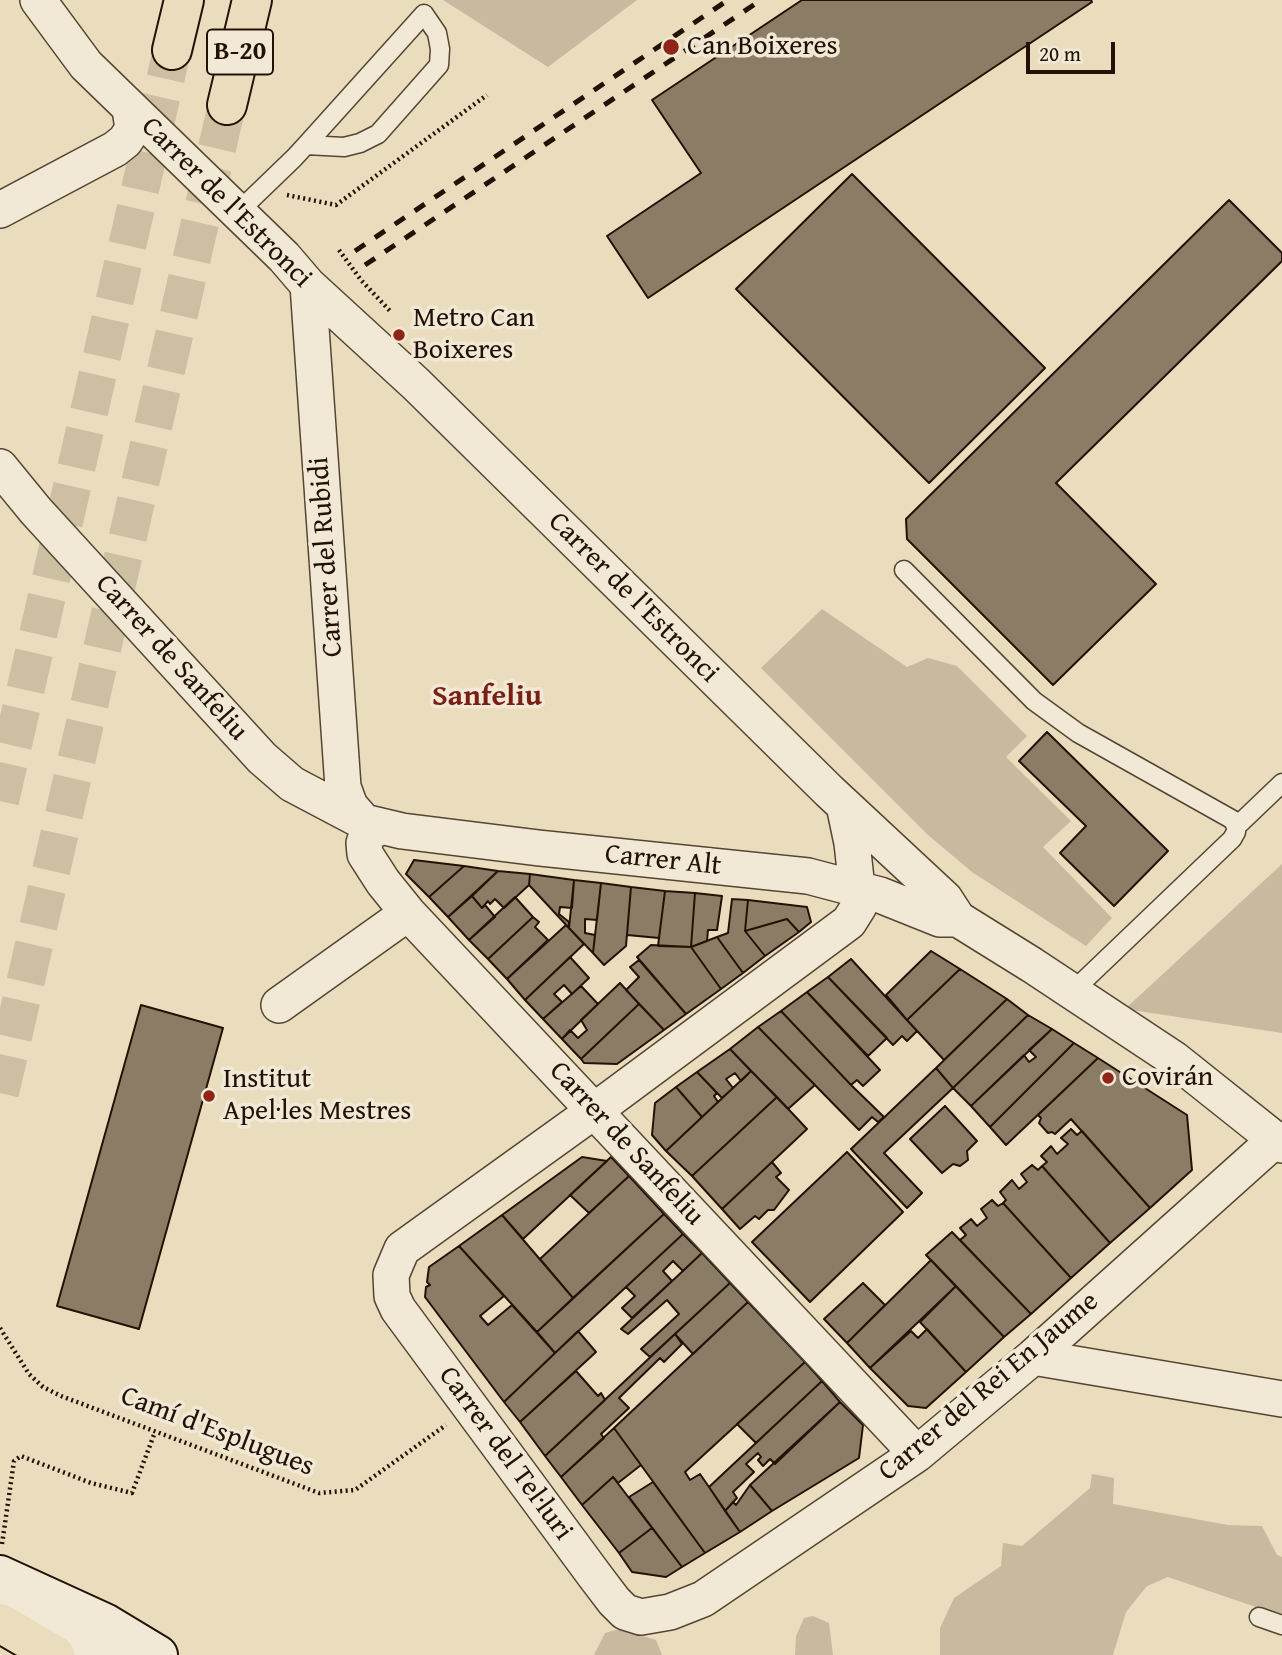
<!DOCTYPE html>
<meta charset="utf-8">
<style>
body{margin:0}
#map{position:relative;width:1282px;height:1655px;overflow:hidden;background:#eaddbe;font-family:"Gentium Book Plus",serif}
canvas{display:block}
.scale{position:absolute;left:1026px;top:42px;width:89px;height:32px;box-sizing:border-box;border:4px solid #231204;border-top:0;padding-left:9px;font-size:21px;line-height:24px;white-space:nowrap;color:#231204;-webkit-text-stroke:5px #f1e9d5;paint-order:stroke}
</style>
<div id="map">
<canvas width="1282" height="1655"></canvas>
<div class="scale">20 m</div>
</div>
<script>
const c = document.querySelector('canvas').getContext('2d');
c.lineJoin = 'round';
function fill(path, color) {
  c.fillStyle = color;
  c.fill(path, 'evenodd');
}
function shape(rows) {
  const path = new Path2D();
  for (const r of rows) {
    path.moveTo(r[0], r[1]);
    for (let i = 2; i < r.length; i += 2) path.lineTo(r[i], r[i + 1]);
  }
  return path;
}
function trace(path, color, width, dash) {
  c.strokeStyle = color;
  c.lineWidth = width;
  c.lineCap = dash ? 'butt' : 'round';
  c.setLineDash(dash || []);
  c.stroke(path);
}
function drawText(font, color, halo, rows, align = 'center') {
  c.font = font + ' "Gentium Book Plus",serif';
  c.lineWidth = 7;
  c.setLineDash([]);
  c.textBaseline = 'middle';
  c.strokeStyle = halo;
  c.fillStyle = color;
  for (const [text, x, y, turn = 0] of rows) {
    c.save();
    c.translate(x, y);
    c.rotate((+turn || 0) * Math.PI / 180);
    c.textAlign = isNaN(turn) ? turn : align;
    if (halo) c.strokeText(text, 0, 0);
    c.fillText(text, 0, 0);
    c.restore();
  }
}
const green = shape([
 [443,0,637,0,548,67],
 [822,609,907,667,928,658,957,666,1027,736,1006,757,1071,821,1043,847,1112,918,1086,946,972,872,928,835,761,668],
 [1282,864,1282,1033,1125,1009],
 [1092,1474,1114,1478,1113,1504,1228,1525,1262,1526,1277,1555,1282,1557,1282,1616,1168,1577,1147,1586,1126,1612,1113,1655,940,1655,940,1628,954,1598,1001,1566,1003,1543,1022,1546,1090,1488],
 [813,1616,829,1623,833,1655,795,1655,796,1636,804,1618],
 [619,1629,656,1640,662,1655,594,1655,605,1633]
]);
const building = shape([
 [802,0,1091,0,1092,2,648,298,607,236,701,173,652,100,802,0],
 [852,174,1045,368,929,483,736,289,852,174],
 [1229,200,1282,253,1282,261,1056,483,1156,584,1053,685,907,539,906,519,1229,200],
 [1047,732,1168,851,1114,906,1060,853,1086,826,1019,761,1047,732],
 [414,860,464,866,429,897,406,874,414,860],
 [464,866,498,871,448,917,429,897,464,866],
 [498,871,530,874,529,885,504,908,495,899,490,904,488,901,482,908,472,896,498,871],
 [530,874,574,880,572,908,560,907,559,914,569,922,569,928,529,885,530,874],
 [574,880,601,883,597,920,585,919,585,933,595,935,593,953,569,928,574,880],
 [601,883,631,887,626,946,604,965,593,953,601,883],
 [631,887,665,891,659,938,627,935,631,887],
 [665,891,695,893,691,947,658,946,665,891],
 [695,893,722,896,717,930,708,930,707,941,691,947,695,893],
 [472,896,482,908,485,905,495,917,469,940,448,917,472,896],
 [515,897,533,917,488,959,469,940,515,897],
 [732,899,748,900,745,931,765,956,743,973,717,937,728,933,732,899],
 [748,900,807,907,811,922,799,932,787,919,745,931,748,900],
 [533,917,539,922,535,927,548,940,507,979,488,959,533,917],
 [787,919,799,932,765,956,745,931,787,919],
 [566,925,584,944,525,1000,507,979,566,925],
 [717,937,743,973,721,989,691,947,717,937],
 [651,945,691,947,721,989,686,1014,637,957,651,945],
 [931,951,960,969,907,1020,886,995,931,951],
 [570,957,589,978,572,994,564,985,554,994,562,1002,543,1019,525,1000,570,957],
 [851,959,917,1031,907,1041,902,1036,893,1045,828,977,851,959],
 [639,960,686,1014,664,1030,626,990,639,977,630,967,639,960],
 [960,969,1007,999,944,1060,907,1020,960,969],
 [828,977,887,1038,868,1056,807,992,828,977],
 [620,983,639,1004,581,1059,562,1039,570,1030,578,1038,587,1030,581,1020,620,983],
 [581,986,598,1004,562,1039,543,1019,581,986],
 [807,992,880,1070,863,1086,857,1080,851,1085,781,1011,807,992],
 [1007,999,1028,1015,953,1088,936,1068,1007,999],
 [639,1004,664,1030,617,1064,584,1063,581,1059,639,1004],
 [141,1005,223,1028,139,1329,57,1306,141,1005],
 [781,1011,851,1085,884,1117,878,1122,872,1117,859,1130,758,1027,781,1011],
 [1028,1015,1052,1029,971,1106,953,1088,1028,1015],
 [758,1027,815,1085,788,1109,730,1049,758,1027],
 [1052,1029,1074,1043,990,1127,971,1106,1024,1055,1029,1062,1036,1057,1029,1050,1052,1029],
 [1074,1043,1098,1058,1006,1145,990,1127,1074,1043],
 [730,1049,751,1071,741,1081,735,1073,726,1079,733,1088,722,1098,697,1072,730,1049],
 [1098,1058,1187,1115,1192,1170,1150,1208,1071,1119,1055,1134,1052,1132,1048,1133,1039,1123,1041,1118,1038,1115,1098,1058],
 [936,1068,953,1088,884,1153,922,1193,907,1208,851,1149,936,1068],
 [751,1071,777,1097,692,1176,666,1151,751,1071],
 [697,1072,717,1093,714,1096,718,1102,702,1117,676,1087,697,1072],
 [676,1087,702,1117,666,1151,652,1135,655,1103,676,1087],
 [777,1097,807,1129,722,1209,692,1176,777,1097],
 [945,1106,977,1141,967,1151,968,1160,960,1166,953,1164,942,1173,910,1139,945,1106],
 [1071,1129,1077,1135,1082,1131,1150,1208,1110,1243,1042,1166,1047,1162,1041,1156,1051,1146,1057,1154,1068,1144,1061,1138,1071,1129],
 [847,1152,903,1212,810,1302,752,1242,847,1152],
 [582,1157,607,1161,523,1239,502,1215,582,1157],
 [611,1157,629,1176,589,1213,570,1195,611,1157],
 [772,1162,781,1173,776,1177,789,1190,774,1210,768,1210,759,1219,755,1216,740,1229,722,1209,772,1162],
 [1032,1165,1038,1170,1042,1166,1110,1243,1071,1278,1003,1203,1006,1200,1000,1192,1012,1180,1019,1189,1027,1182,1021,1174,1032,1165],
 [629,1176,664,1214,573,1298,540,1259,629,1176],
 [992,1200,998,1206,1003,1203,1071,1278,1031,1314,960,1240,966,1235,960,1228,971,1219,977,1226,987,1218,981,1209,992,1200],
 [664,1214,683,1234,555,1353,537,1332,664,1214],
 [502,1215,573,1298,537,1332,459,1246,502,1215],
 [952,1232,1031,1314,1004,1337,926,1255,952,1232],
 [683,1234,702,1253,683,1271,673,1261,663,1271,672,1281,632,1318,622,1308,635,1296,626,1287,683,1234],
 [459,1246,504,1296,480,1316,488,1325,512,1305,555,1353,504,1402,425,1297,426,1287,430,1285,427,1282,429,1267,459,1246],
 [702,1253,730,1283,650,1357,641,1349,679,1314,667,1300,628,1334,621,1329,702,1253],
 [931,1260,956,1286,870,1368,847,1343,931,1260],
 [730,1283,748,1302,693,1354,675,1334,730,1283],
 [863,1283,885,1305,847,1343,824,1319,863,1283],
 [956,1286,1004,1337,966,1372,920,1322,956,1286],
 [748,1302,805,1362,685,1472,690,1480,700,1474,740,1532,705,1553,614,1428,748,1302],
 [927,1329,966,1372,926,1408,908,1406,870,1368,911,1331,918,1338,927,1329],
 [578,1331,596,1352,520,1422,504,1402,578,1331],
 [675,1334,682,1344,664,1362,660,1358,619,1398,629,1408,601,1434,604,1438,561,1477,545,1456,675,1334],
 [805,1362,822,1381,756,1443,737,1424,805,1362],
 [576,1371,598,1396,601,1393,605,1400,545,1456,520,1422,576,1371],
 [822,1381,840,1402,775,1464,770,1459,763,1466,758,1460,761,1457,758,1453,746,1464,754,1472,733,1492,737,1498,725,1511,709,1487,822,1381],
 [840,1402,863,1425,859,1458,772,1511,750,1485,840,1402],
 [614,1428,641,1465,618,1483,613,1477,582,1505,561,1477,614,1428],
 [613,1477,652,1528,619,1553,582,1505,613,1477],
 [653,1482,705,1553,682,1567,629,1497,653,1482],
 [750,1485,772,1511,740,1532,725,1511,733,1502,736,1505,750,1485],
 [652,1528,682,1567,666,1577,632,1572,619,1553,652,1528]
]);
const highwayTunnel = shape([
 [0,801,172,50],
 [0,1093,227,105]
]);
const path = shape([
 [287,195,336,205,487,95],
 [339,250,361,280,391,312],
 [0,1328,29,1374,43,1387,61,1396,319,1493,355,1490,446,1425],
 [2,1544,14,1461,21,1456,91,1483,132,1493,155,1432]
]);
const lane = shape([
 [238,212,294,158,306,145,424,14,437,33,440,49,439,65,378,134,360,143,344,147,306,145],
 [904,570,1034,701,1078,733,1233,820,1236,827,1236,832,1232,839,1072,992],
 [1236,827,1282,783],
 [1259,1617,1282,1625]
]);
const street = shape([
 [38,0,86,65,284,257,308,285,416,384,829,791,945,899,958,919,1032,965,1174,1059,1282,1145],
 [0,210,115,149,125,141,133,129,130,109],
 [308,285,343,787,350,806,364,822],
 [0,467,36,511,262,758,292,784,364,822,402,831,539,848,808,876,880,895,940,919,958,919],
 [844,805,852,843,859,906,849,922,594,1111,402,1249,391,1275,392,1296,398,1309,595,1576,614,1601,625,1612,641,1617,670,1612,703,1599,917,1454,1033,1357,1275,1140],
 [381,827,372,831,367,836,364,843,365,854,383,882,408,913,917,1454],
 [279,1005,408,913],
 [1033,1357,1282,1399]
]);
const secondary = shape([
 [0,1575,105,1623,158,1655],
 [0,1605,104,1655]
]);
const highway = shape([
 [172,50,184,0],
 [227,105,252,0],
 [0,1623,55,1655]
]);
const rail = shape([
 [355,251,728,0],
 [365,265,761,0]
]);
const markers = [
 [671,47,9,"#8f2418"],
 [399,335,7,"#8f2418"],
 [1108,1078,7,"#8f2418"],
 [209,1096,7,"#8f2418"]
];
const shields = [
 [240,52,66]
];
const shieldNames = [
 ["B-20",240,52]
];
const poiNames = [
 ["Can Boixeres",687,47],
 ["Metro Can",413,319],
 ["Boixeres",413,351],
 ["Covirán",1122,1078],
 ["Institut",223,1080],
 ["Apel·les Mestres",223,1112]
];
const streetNames = [
 ["Carrer de l'Estronci",226,203,45],
 ["Carrer del Rubidi",327,557,-94],
 ["Carrer de l'Estronci",633,598,45],
 ["Carrer de Sanfeliu",171,658,48],
 ["Carrer Alt",663,861,6],
 ["Carrer de Sanfeliu",626,1144,47],
 ["Carrer del Rei En Jaume",989,1387,-40],
 ["Camí d'Esplugues",217,1432,21],
 ["Carrer del Tel·luri",505,1454,54]
];
const neighbourhoodNames = [
 ["Sanfeliu",487,697]
];
fill(green, '#c8ba9e');
fill(building, '#8a7c65');
trace(building, '#231204', 2);
trace(highwayTunnel, '#ccbfa2', 38, [38, 19]);
trace(lane, '#554532', 21);
trace(street, '#554532', 38);
trace(secondary, '#231204', 42);
trace(highway, '#231204', 42);
trace(path, '#231204', 4.5, [2, 3.5]);
trace(lane, '#f1e9d5', 18);
trace(street, '#f1e9d5', 35);
trace(secondary, '#f1e9d5', 38);
trace(highway, '#eaddbe', 38);
trace(rail, '#231204', 5, [12, 12]);
for (const [x, y, r, color] of markers) {
  const dot = new Path2D();
  dot.arc(x, y, r, 0, 2 * Math.PI);
  c.fillStyle = color;
  c.fill(dot);
  trace(dot, '#f1e9d5', 2.5);
}
for (const [x, y, w] of shields) {
  const box = new Path2D();
  box.roundRect(x - w / 2, y - 22.5, w, 45, 5);
  c.fillStyle = '#f1e9d5';
  c.fill(box);
  trace(box, '#231204', 2);
}
drawText('bold 26px', '#231204', null, shieldNames);
drawText('28px', '#231204', '#f1e9d5', poiNames, 'left');
drawText('28px', '#231204', '#f1e9d5', streetNames);
drawText('bold 30px', '#7a1f14', '#f1e9d5', neighbourhoodNames);
</script>
